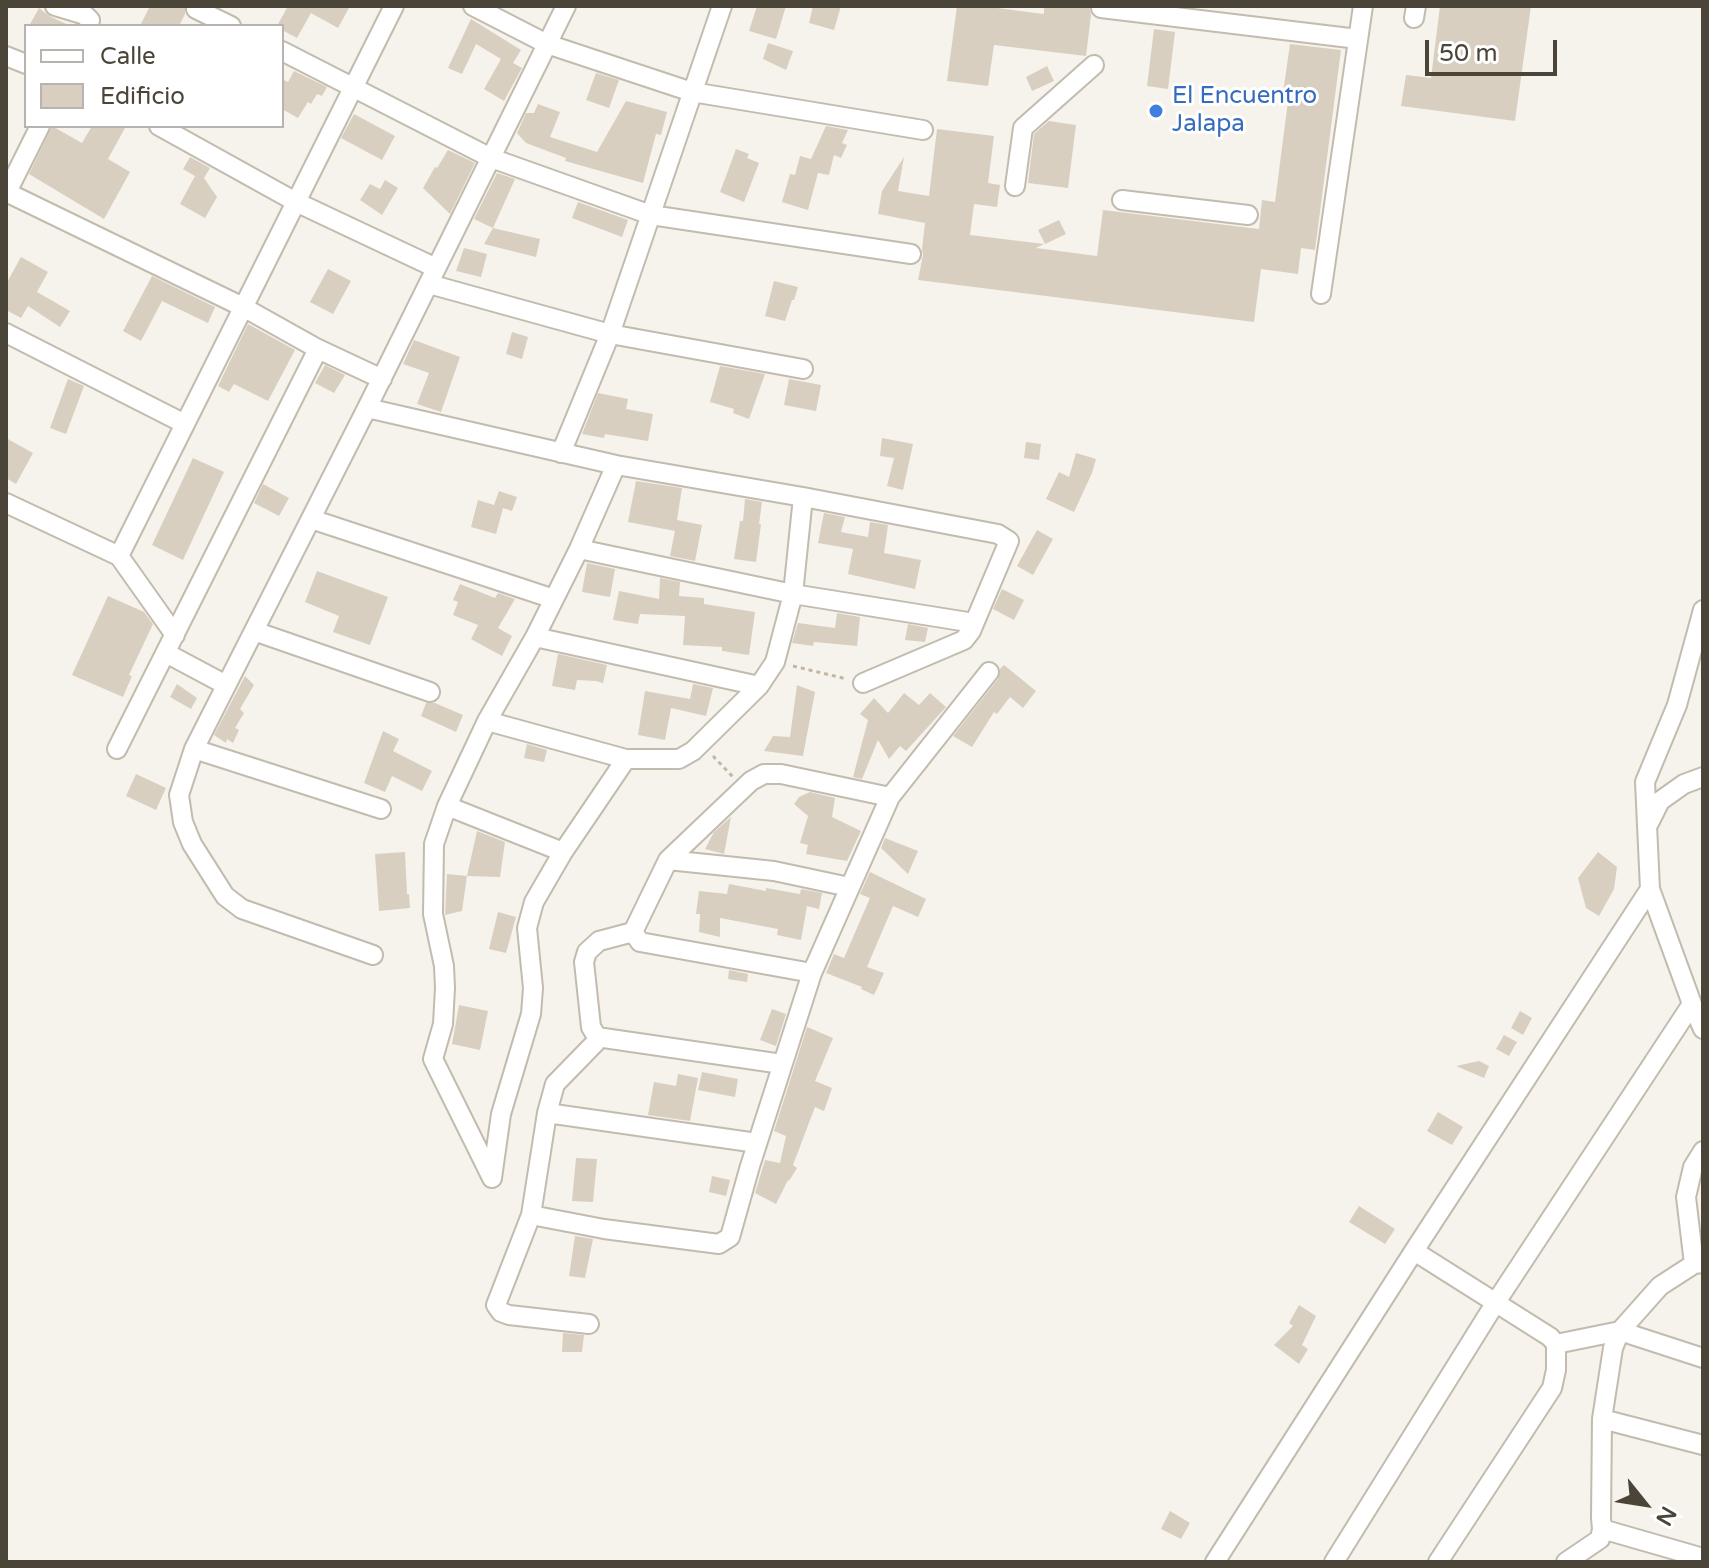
<!DOCTYPE html>
<style>
body{margin:0}
#map{position:relative;width:1709px;height:1568px;overflow:hidden;background:#f6f3ec;font-family:"Varela Round",sans-serif}
canvas{display:block}
.frame{position:absolute;inset:0;border:8px solid #4b4439;pointer-events:none}
.legend{position:absolute;left:24px;top:24px;width:260px;height:104px;box-sizing:border-box;background:#fff;border:2px solid #b7b4b0;margin:0;padding:10px 14px;list-style:none;font-size:24px;color:#4b4439}
.legend li{display:flex;align-items:center;gap:16px;height:40px}
.legend b{width:40px;border:2px solid #b7b4b0}
.north{position:absolute;left:1605px;top:1464px;width:80px;height:80px;-webkit-text-stroke:6px #fff;paint-order:stroke;rotate:120deg;font-size:22px;font-weight:700;line-height:32px;text-align:center;color:#4b4439}
.north::after{content:'';display:block;margin:auto;width:28px;height:36px;background:#4b4439;clip-path:polygon(50% 0,100% 100%,50% 72%,0 100%)}
.scale{position:absolute;left:1425px;top:40px;width:132px;height:36px;box-sizing:border-box;border:4px solid #4b4439;border-top:0;padding-left:10px;font-size:24px;line-height:28px;white-space:nowrap;color:#4b4439;-webkit-text-stroke:6px #fff;paint-order:stroke}
</style>
<div id="map">
<canvas width="1709" height="1568"></canvas>
<div class="frame"></div>
<ul class="legend">
<li><b style="height:10px;background:#fff"></b>Calle</li>
<li><b style="height:22px;background:#d8cfc1"></b>Edificio</li>
</ul>
<div class="north">N</div>
<div class="scale">50 m</div>
</div>
<script>
const c = document.querySelector('canvas').getContext('2d');
c.lineJoin = 'round';
function fill(path, color) {
  c.fillStyle = color;
  c.fill(path, 'evenodd');
}
function shape(rows) {
  const path = new Path2D();
  for (const r of rows) {
    path.moveTo(r[0], r[1]);
    for (let i = 2; i < r.length; i += 2) path.lineTo(r[i], r[i + 1]);
  }
  return path;
}
function trace(path, color, width, dash) {
  c.strokeStyle = color;
  c.lineWidth = width;
  c.lineCap = dash ? 'butt' : 'round';
  c.setLineDash(dash || []);
  c.stroke(path);
}
function drawText(font, color, halo, rows, align = 'center') {
  c.font = font + ' "Varela Round",sans-serif';
  c.lineWidth = 6;
  c.setLineDash([]);
  c.textBaseline = 'middle';
  c.strokeStyle = halo;
  c.fillStyle = color;
  for (const [text, x, y, turn = 0] of rows) {
    c.save();
    c.translate(x, y);
    c.rotate((+turn || 0) * Math.PI / 180);
    c.textAlign = isNaN(turn) ? turn : align;
    if (halo) c.strokeText(text, 0, 0);
    c.fillText(text, 0, 0);
    c.restore();
  }
}
const building = shape([
 [150,6,185,6,185,14,179,26,140,26],
 [288,6,350,6,338,28,311,13,297,38,282,30,282,26,277,26],
 [757,6,786,6,776,39,749,31],
 [813,6,841,6,834,30,809,23],
 [957,6,982,6,1044,14,1044,6,1089,6,1091,15,1086,56,994,45,988,86,947,81],
 [1440,6,1531,6,1515,121,1401,106,1406,75,1431,78],
 [39,8,51,17,71,26,29,26],
 [471,19,521,50,513,63,522,68,504,101,484,89,501,59,476,44,462,74,448,68],
 [1154,29,1175,32,1168,89,1147,86],
 [768,43,793,51,786,70,763,59],
 [1290,44,1341,50,1315,250,1301,248,1298,274,1261,269,1254,322,918,280,923,255,922,249,925,223,878,214,882,191,904,157,898,191,929,196,937,129,994,136,988,183,1000,185,997,207,974,204,970,235,1044,244,1036,248,1097,256,1103,210,1259,229,1262,200,1275,202,1288,101,1282,100],
 [1047,66,1054,81,1032,91,1026,77],
 [294,71,327,87,322,96,317,94,311,104,308,102,298,118,282,109,282,79,288,82],
 [596,73,619,80,609,108,586,100],
 [626,101,667,112,661,135,656,134,643,183,565,161,566,158,526,143,517,133,526,113,534,113,538,104,560,112,550,137,597,152],
 [354,114,395,136,382,160,341,138],
 [1049,121,1076,125,1068,188,1028,183,1034,134],
 [52,126,82,143,92,126,126,126,108,159,130,172,104,219,29,174],
 [826,126,848,130,842,143,847,145,841,158,834,155,829,175,818,173,808,210,782,202,790,174,795,175,800,156,811,159],
 [736,149,749,154,747,158,759,163,744,202,720,192],
 [448,150,475,163,450,214,423,188,435,167,437,168],
 [190,157,210,168,204,178,217,197,205,218,180,204,195,176,183,169],
 [497,173,515,179,493,228,474,219],
 [385,180,398,188,382,215,360,200,370,184,380,189],
 [578,202,628,220,622,237,572,218],
 [1059,220,1066,234,1045,244,1038,230],
 [493,228,540,239,536,257,484,244],
 [464,248,487,254,481,277,456,271],
 [21,257,48,272,37,292,70,311,60,327,28,306,21,318,6,310,6,284],
 [328,269,351,281,333,314,310,302],
 [152,276,215,307,208,323,162,301,141,341,123,331],
 [774,281,798,287,794,300,792,300,785,321,765,316],
 [248,324,295,350,268,401,234,384,229,392,218,386],
 [512,332,528,337,522,359,506,354],
 [414,340,460,357,441,412,417,404,429,373,403,364],
 [325,365,345,375,334,393,315,383],
 [720,366,765,374,749,419,733,413,734,409,710,402],
 [68,379,84,386,66,434,50,428],
 [789,379,821,385,816,411,784,405],
 [598,393,628,399,626,409,653,414,648,441,605,434,604,438,582,434],
 [6,438,33,453,16,484,6,478],
 [882,438,913,444,903,490,887,486,894,458,880,456],
 [1026,442,1041,444,1039,460,1024,458],
 [1076,453,1096,459,1092,473,1074,512,1046,499,1059,472,1069,477],
 [193,458,224,472,183,560,152,545],
 [636,481,682,488,677,520,702,525,695,561,670,556,675,531,628,522],
 [263,484,289,498,279,516,254,503],
 [499,491,517,497,512,511,503,508,496,534,471,527,478,500,494,505],
 [745,499,762,502,759,524,761,524,756,562,734,559,740,521,743,521],
 [824,513,845,517,841,532,868,537,870,522,888,525,884,553,921,560,915,589,848,574,853,549,818,543],
 [1037,530,1053,539,1033,575,1017,566],
 [587,563,615,569,610,597,582,592],
 [317,571,388,597,370,645,333,632,339,616,305,602],
 [660,578,680,582,679,596,704,598,704,604,755,612,749,655,722,651,722,647,683,645,685,616,640,614,638,624,613,620,619,591,659,599],
 [460,584,495,598,498,593,515,599,498,628,512,636,502,656,471,639,478,625,453,615,458,602,453,600],
 [1002,589,1024,600,1014,620,993,609],
 [108,596,144,612,153,624,129,675,132,676,123,697,72,675],
 [837,613,860,617,857,646,814,642,813,646,792,643,798,623,835,628],
 [908,624,928,628,925,642,905,640],
 [558,654,607,665,603,683,596,681,577,680,575,690,552,686],
 [1004,665,1036,691,1023,708,1010,697,997,714,994,712,972,747,953,736,998,679,1000,669],
 [245,676,254,685,240,709,244,713,235,728,239,730,233,743,227,739,226,743,214,735],
 [177,684,197,698,191,709,170,697],
 [693,684,713,688,706,716,671,708,665,740,638,735,645,691,690,699],
 [797,685,815,692,803,756,764,751,773,736,790,737],
 [904,693,919,705,930,693,946,707,906,751,900,746,889,759,878,740,862,779,853,777,868,720,860,714,874,698,888,713],
 [426,703,435,703,463,715,456,732,421,716],
 [383,731,399,739,393,751,432,771,422,791,392,776,385,792,364,783],
 [527,744,547,750,544,762,524,758],
 [136,774,166,788,156,810,126,796],
 [810,792,835,798,832,817,861,831,847,861,806,854,808,845,800,843,808,816,794,804,799,797],
 [731,817,724,854,705,849,714,832],
 [477,831,505,842,500,877,467,876],
 [885,838,918,851,908,874,881,848],
 [405,852,407,894,409,894,410,908,379,911,375,854],
 [1598,852,1617,867,1614,889,1599,916,1586,908,1578,878],
 [870,872,926,899,918,917,893,906,867,967,884,973,874,995,861,989,862,987,826,973,834,954,844,958,870,898,860,894],
 [447,874,467,876,462,911,445,915],
 [729,884,766,891,766,888,800,894,801,889,822,893,819,909,807,906,801,940,777,935,778,929,720,918,720,937,699,932,700,914,696,914,699,891,727,894],
 [498,912,516,917,506,953,489,949],
 [729,970,748,974,747,982,728,979],
 [459,1005,488,1011,480,1050,452,1044],
 [772,1009,786,1014,776,1046,760,1040],
 [1520,1011,1532,1018,1523,1035,1511,1028],
 [807,1027,833,1038,815,1081,832,1088,824,1111,815,1107,793,1165,797,1168,789,1181,788,1180,776,1204,755,1193,765,1160,780,1163,786,1136,774,1131],
 [1504,1035,1517,1042,1509,1056,1496,1049],
 [1479,1061,1489,1066,1484,1078,1456,1066],
 [702,1072,738,1079,735,1097,698,1090],
 [678,1074,698,1078,690,1121,648,1115,654,1082,676,1086],
 [1438,1112,1463,1127,1452,1145,1427,1131],
 [576,1158,597,1159,593,1202,572,1201],
 [712,1176,730,1180,726,1196,709,1192],
 [1359,1206,1395,1229,1385,1244,1349,1222],
 [575,1236,593,1239,585,1278,569,1276],
 [1299,1305,1316,1316,1302,1345,1308,1349,1299,1364,1274,1345,1293,1326,1289,1323],
 [563,1333,584,1335,582,1352,562,1352],
 [1170,1511,1190,1523,1181,1539,1161,1529]
]);
const path = shape([
 [793,666,847,679],
 [713,756,733,777]
]);
const minor = shape([
 [55,6,85,15,90,20,89,26],
 [473,6,547,44,692,92,923,130],
 [1101,8,1358,39],
 [196,9,231,26],
 [1414,18,1416,6],
 [282,51,491,158,651,215,911,254],
 [6,56,26,64],
 [159,126,296,202,436,268],
 [1015,186,1023,128,1094,65],
 [6,192,243,307,318,349,382,379],
 [7,192,40,126],
 [1122,200,1248,215],
 [429,284,610,334,803,369],
 [1321,294,1363,6],
 [6,333,185,424],
 [367,408,616,465,803,497,793,594,775,662,759,686,693,751,679,759,626,759,563,852,534,902,527,928,533,988,531,1014,501,1114,492,1178],
 [561,453,610,334,722,6],
 [803,497,998,534,1009,541,971,631,964,640,863,683],
 [6,503,119,556,175,635],
 [311,519,554,599],
 [579,549,793,594,974,623],
 [119,556,394,6],
 [1703,610,1677,705,1645,782,1650,889,1692,1004,1703,1029],
 [254,631,430,692],
 [535,637,759,686],
 [166,653,226,685],
 [487,721,626,759],
 [117,749,318,349],
 [194,749,381,809],
 [447,806,563,852],
 [1649,823,1660,801,1684,784,1703,777],
 [668,860,774,871,849,887],
 [373,955,242,909,225,896,192,844,183,822,179,795,194,749,367,408,566,6],
 [812,973,640,942,633,932,668,860,751,781,764,774,781,774,890,797],
 [597,1037,782,1064],
 [547,1113,757,1143],
 [492,1178,433,1059,443,1024,445,988,444,966,433,914,434,844,447,806,487,721,535,637,579,549,616,465],
 [531,1215,604,1229,719,1244,730,1237,750,1166,812,973,890,797,989,672],
 [1414,1251,1550,1337,1556,1344,1556,1370,1552,1388,1438,1562],
 [1694,1264,1686,1197,1693,1167,1703,1151],
 [589,1324,509,1315,501,1312,496,1305,531,1215,547,1113,555,1084,596,1042,597,1037,591,1027,584,962,587,952,599,941,633,932],
 [1556,1344,1620,1331,1703,1358],
 [1602,1419,1703,1445],
 [1602,1529,1703,1558],
 [1215,1562,1414,1251,1650,889],
 [1334,1562,1496,1302,1692,1004],
 [1566,1562,1600,1539,1602,1529,1601,1518,1602,1419,1613,1348,1620,1331,1660,1286,1694,1264,1703,1263]
]);
const markers = [
 [1156,111,8,"#3f7fe0"]
];
const shopNames = [
 ["El Encuentro",1172,97],
 ["Jalapa",1172,125]
];
fill(building, '#d8cfc1');
trace(minor, '#c2bbae', 22);
trace(path, '#c4b79f', 3, [4, 4]);
trace(minor, '#fff', 18);
for (const [x, y, r, color] of markers) {
  const dot = new Path2D();
  dot.arc(x, y, r, 0, 2 * Math.PI);
  c.fillStyle = color;
  c.fill(dot);
  trace(dot, '#fff', 3);
}
drawText('24px', '#366cbe', '#fff', shopNames, 'left');
</script>
